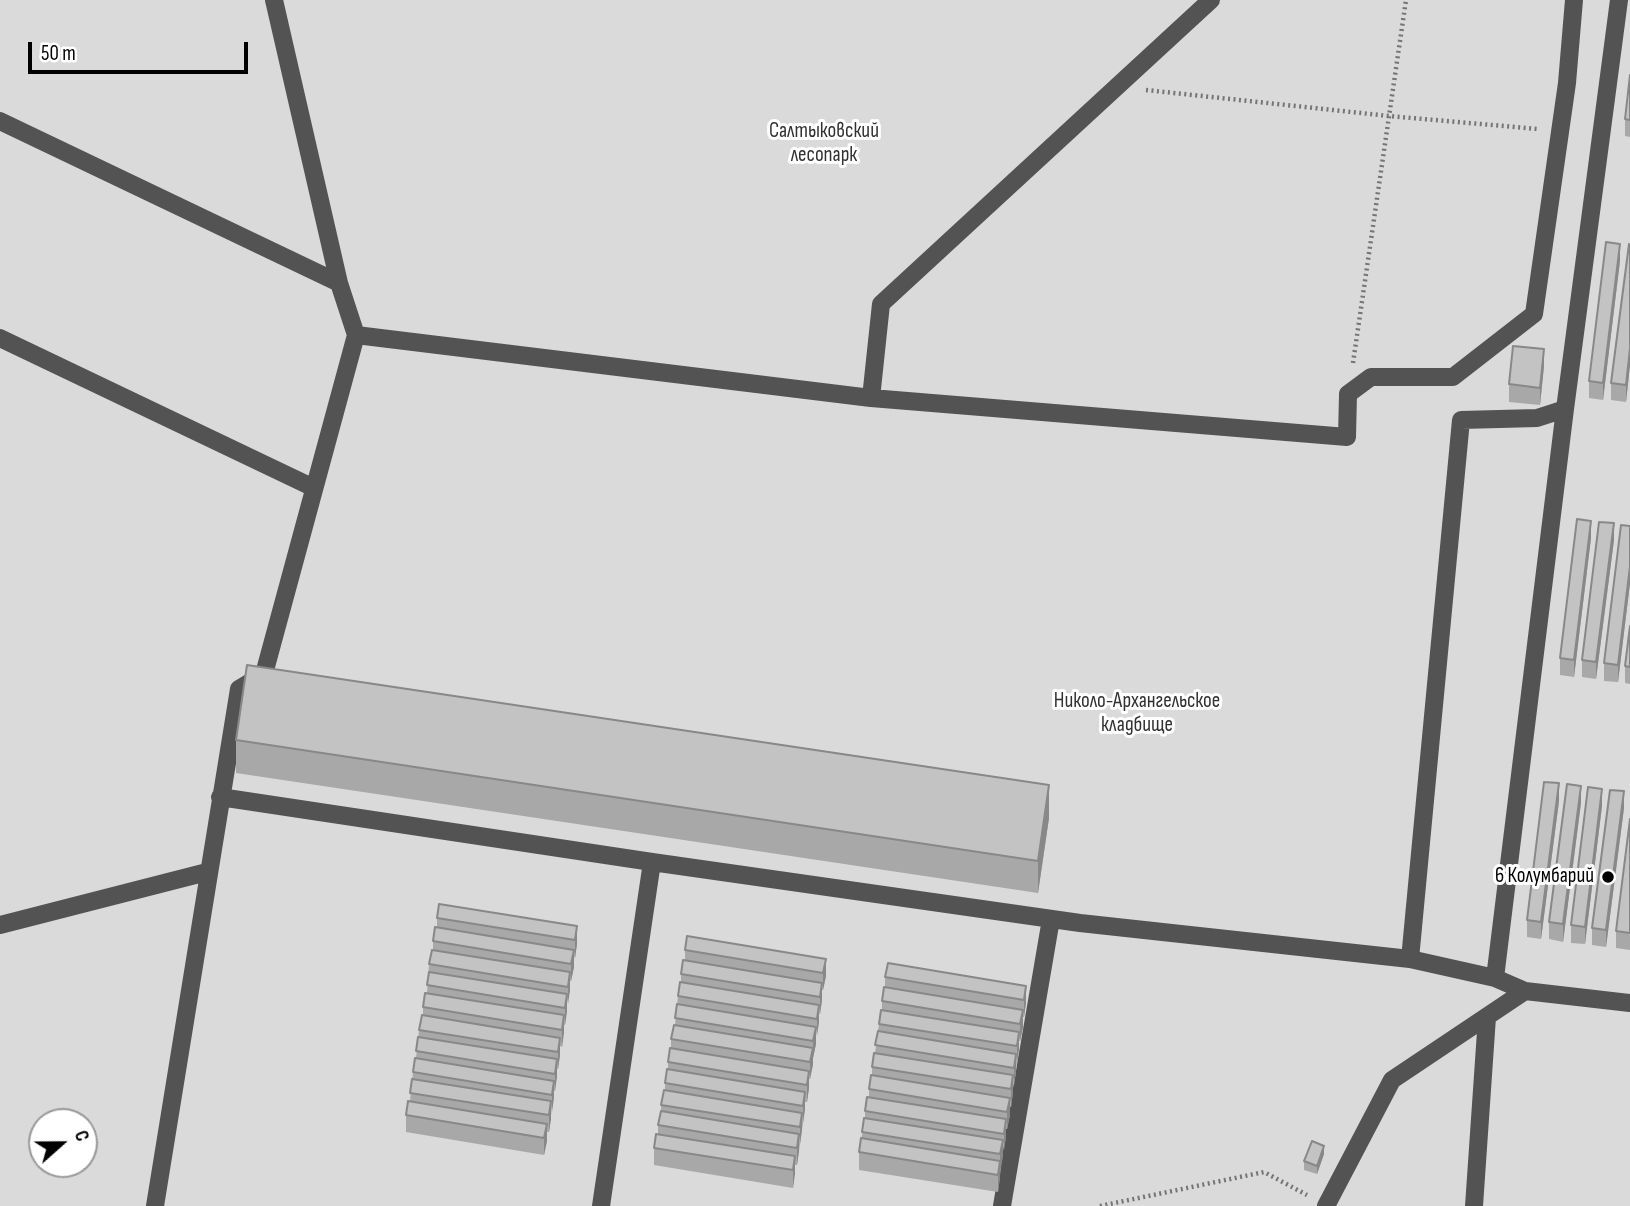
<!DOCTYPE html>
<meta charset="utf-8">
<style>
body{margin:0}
#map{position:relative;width:1630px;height:1206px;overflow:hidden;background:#fff;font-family:"Sofia Sans Condensed",sans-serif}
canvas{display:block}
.north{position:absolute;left:28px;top:1108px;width:70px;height:70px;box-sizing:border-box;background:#fff;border:2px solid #999;border-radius:50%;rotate:69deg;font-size:19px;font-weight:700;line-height:28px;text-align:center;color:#000}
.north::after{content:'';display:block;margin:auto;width:24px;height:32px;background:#000;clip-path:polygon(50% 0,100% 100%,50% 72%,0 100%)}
.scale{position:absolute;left:28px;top:42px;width:220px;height:32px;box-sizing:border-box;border:4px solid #000;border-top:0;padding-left:9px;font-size:21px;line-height:24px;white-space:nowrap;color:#000;-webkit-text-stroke:5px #fff;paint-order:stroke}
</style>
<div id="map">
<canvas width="1630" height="1206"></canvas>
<div class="north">С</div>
<div class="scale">50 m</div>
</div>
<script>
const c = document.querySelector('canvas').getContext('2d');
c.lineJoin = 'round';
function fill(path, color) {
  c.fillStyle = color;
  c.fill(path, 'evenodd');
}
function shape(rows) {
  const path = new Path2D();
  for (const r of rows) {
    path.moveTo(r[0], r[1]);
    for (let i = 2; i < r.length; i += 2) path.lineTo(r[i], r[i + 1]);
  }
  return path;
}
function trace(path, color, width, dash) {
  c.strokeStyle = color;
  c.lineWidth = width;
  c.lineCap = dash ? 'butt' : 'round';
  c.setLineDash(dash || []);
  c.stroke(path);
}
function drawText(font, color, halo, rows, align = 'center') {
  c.font = font + ' "Sofia Sans Condensed",sans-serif';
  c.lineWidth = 6;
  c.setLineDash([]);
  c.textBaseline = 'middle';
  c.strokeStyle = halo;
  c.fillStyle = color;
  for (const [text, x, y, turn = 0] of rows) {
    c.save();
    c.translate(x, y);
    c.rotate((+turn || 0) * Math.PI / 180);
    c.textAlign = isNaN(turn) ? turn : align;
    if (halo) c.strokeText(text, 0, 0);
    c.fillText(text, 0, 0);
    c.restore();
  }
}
const green = shape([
 [0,0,1630,0,1630,1206,0,1206],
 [42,1122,84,1122,84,1164,42,1164]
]);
const path = shape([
 [1146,90,1389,116,1538,129],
 [1353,363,1406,0],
 [1100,1206,1264,1172,1307,1195]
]);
const minor = shape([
 [274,0,339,283],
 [1211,0,881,304,871,398,1347,437,1348,394,1371,377,1453,377,1534,314,1567,83,1574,0],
 [0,121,339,283,356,335,264,674,239,689,155,1206],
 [356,335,871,398],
 [0,338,314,488],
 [220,797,652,862,1080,923,1410,959,1495,978,1525,991],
 [0,925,207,872],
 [1410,959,1461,420,1537,418,1565,409],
 [1495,978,1565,409,1619,0],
 [601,1206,652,862],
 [1002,1206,1051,919],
 [1326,1206,1392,1080,1525,991,1630,1003],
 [1474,1206,1487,1017]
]);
const wall = shape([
 [1630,75,1630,137,1625,136,1625,119],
 [1630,245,1630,365,1626,402,1611,400,1611,383],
 [1620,261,1603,400,1589,398,1589,381],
 [1544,366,1540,405,1509,402,1509,384],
 [1630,526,1630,583,1618,682,1604,681,1604,663],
 [1591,538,1574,677,1560,675,1560,658],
 [1614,540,1596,679,1582,677,1582,660],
 [1630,626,1630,684,1625,683,1625,666],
 [236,740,1049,818,1038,893,236,773],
 [1559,801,1541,939,1527,937,1527,920],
 [1581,803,1563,942,1549,939,1549,922],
 [1602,806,1585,944,1571,943,1571,925],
 [1624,808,1606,947,1592,945,1592,928],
 [1630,819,1630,950,1616,948,1616,931],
 [437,918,577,926,577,944,575,958,574,957,574,967,571,981,570,981,570,990,567,1004,565,1025,564,1025,562,1047,560,1046,560,1055,558,1069,557,1069,555,1091,554,1091,549,1132,547,1132,547,1141,544,1155,406,1132,406,1115,410,1101,413,1072,416,1058,419,1030,423,1016,423,1007,427,993,429,964,433,950,433,941,437,927],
 [685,950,826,959,826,976,823,990,822,990,822,1000,820,1014,819,1014,819,1022,816,1036,816,1044,813,1058,810,1079,809,1079,809,1088,807,1102,805,1102,805,1109,797,1165,795,1165,793,1188,654,1165,654,1148,658,1134,658,1125,661,1111,661,1105,665,1090,665,1083,668,1070,668,1062,671,1048,671,1039,675,1025,678,996,681,982,681,974,685,960],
 [885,977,1026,986,1026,1003,1024,1017,1023,1017,1023,1027,1020,1041,1019,1041,1016,1071,1014,1085,1013,1085,1013,1092,1011,1107,1010,1107,1010,1115,1007,1129,1006,1129,1006,1137,1003,1151,998,1192,859,1170,859,1152,865,1118,865,1111,869,1097,869,1089,872,1075,872,1067,875,1053,879,1024,882,1010,882,1001,885,987],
 [1324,1154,1317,1174,1304,1170,1304,1161]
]);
const shadedWall = shape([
 [1620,244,1620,261,1603,400,1603,383],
 [1630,348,1630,365,1626,402,1626,385],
 [1544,349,1544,366,1540,405,1540,388],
 [1591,521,1591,538,1574,677,1574,660],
 [1614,523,1614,540,1596,679,1596,662],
 [1630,566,1630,583,1618,682,1618,665],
 [1559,783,1559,801,1541,939,1541,922],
 [1049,785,1049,818,1038,893,1038,861],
 [1581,786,1581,803,1563,942,1563,924],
 [1602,789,1602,806,1585,944,1585,927],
 [1624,791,1624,808,1606,947,1606,930],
 [577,926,577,944,575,958,575,940],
 [574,950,574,967,571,981,571,964],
 [826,959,826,976,823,990,823,973],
 [570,972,570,990,568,1004,568,987],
 [822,983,822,1000,820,1014,820,997],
 [1026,986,1026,1003,1024,1017,1024,1000],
 [567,994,567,1012,565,1025,565,1008],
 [819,1005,819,1022,817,1036,817,1019],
 [1023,1010,1023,1027,1020,1041,1020,1024],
 [564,1015,564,1033,562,1047,562,1030],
 [816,1027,816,1044,813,1058,813,1041],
 [1019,1032,1019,1050,1017,1063,1017,1046],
 [560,1038,560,1055,558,1069,558,1052],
 [813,1048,813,1065,810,1079,810,1062],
 [1016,1054,1016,1071,1014,1085,1014,1068],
 [557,1059,557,1077,555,1091,555,1074],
 [809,1071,809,1088,807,1102,807,1085],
 [1013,1075,1013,1092,1011,1107,1011,1089],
 [554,1081,554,1098,552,1112,552,1095],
 [805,1092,805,1109,803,1123,803,1106],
 [1010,1098,1010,1115,1007,1129,1007,1112],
 [551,1101,551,1119,549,1132,549,1115],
 [802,1113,802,1130,800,1144,800,1127],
 [1006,1119,1006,1137,1004,1151,1004,1134],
 [547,1124,547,1141,544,1155,544,1138],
 [799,1134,799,1151,797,1165,797,1148],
 [1003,1140,1003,1157,1000,1171,1000,1154],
 [1324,1146,1324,1154,1317,1174,1317,1166],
 [795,1156,795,1174,793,1188,793,1170],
 [1000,1161,1000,1178,998,1192,998,1175]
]);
const building = shape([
 [1630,75,1630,120,1625,119,1630,75],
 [1606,242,1620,244,1603,383,1589,381,1606,242],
 [1629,244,1630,245,1630,348,1626,385,1611,383,1629,244],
 [1513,346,1544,349,1540,388,1509,384,1513,346],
 [1577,519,1591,521,1574,660,1560,658,1577,519],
 [1599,522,1614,523,1596,662,1582,660,1599,522],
 [1621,525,1630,526,1630,566,1618,665,1604,663,1621,525],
 [1630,626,1630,667,1625,666,1630,626],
 [247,665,1049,785,1038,861,236,740,247,665],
 [1544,782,1559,783,1541,922,1527,920,1544,782],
 [1567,784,1581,786,1563,924,1549,922,1567,784],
 [1588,787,1602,789,1585,927,1571,925,1588,787],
 [1610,790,1624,791,1606,930,1592,928,1610,790],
 [1630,819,1630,933,1616,931,1630,819],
 [439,904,577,926,575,940,437,918,439,904],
 [435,927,574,950,571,964,433,941,435,927],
 [687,936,826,959,823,973,685,950,687,936],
 [432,950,570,972,568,987,429,964,432,950],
 [683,960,822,983,820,997,681,974,683,960],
 [888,963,1026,986,1024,1000,885,977,888,963],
 [429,972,567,994,565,1008,427,985,429,972],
 [680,982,819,1005,817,1019,678,996,680,982],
 [884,987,1023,1010,1020,1024,882,1001,884,987],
 [425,993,564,1015,562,1030,423,1007,425,993],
 [677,1004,816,1027,813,1041,675,1018,677,1004],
 [881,1010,1019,1032,1017,1046,879,1024,881,1010],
 [422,1015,560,1038,558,1052,419,1030,422,1015],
 [674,1025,813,1048,810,1062,671,1039,674,1025],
 [878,1031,1016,1054,1014,1068,875,1045,878,1031],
 [418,1037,557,1059,555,1074,416,1051,418,1037],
 [670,1048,809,1071,807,1085,668,1062,670,1048],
 [874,1053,1013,1075,1011,1089,872,1067,874,1053],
 [415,1058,554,1081,552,1095,413,1072,415,1058],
 [667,1069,805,1092,803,1106,665,1083,667,1069],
 [871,1075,1010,1098,1007,1112,869,1089,871,1075],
 [412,1079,551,1101,549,1115,410,1093,412,1079],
 [664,1090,802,1113,800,1127,661,1105,664,1090],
 [867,1097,1006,1119,1004,1134,865,1111,867,1097],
 [408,1101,547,1124,544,1138,406,1115,408,1101],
 [661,1111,799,1134,797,1148,658,1125,661,1111],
 [864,1118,1003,1140,1000,1154,862,1132,864,1118],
 [656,1134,795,1156,793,1170,654,1148,656,1134],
 [861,1138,1000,1161,998,1175,859,1152,861,1138],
 [1312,1141,1324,1146,1317,1166,1304,1161,1312,1141]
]);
const markers = [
 [1608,877,7,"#000"]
];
const parkNames = [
 ["Салтыковский",824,132],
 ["лесопарк",824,156],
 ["Николо-Архангельское",1137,702],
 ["кладбище",1137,726]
];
const poiNames = [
 ["6 Колумбарий",1594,877]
];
fill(green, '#dadada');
trace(path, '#757575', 4.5, [2, 3.5]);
trace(minor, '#535353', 18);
fill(wall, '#a8a8a8');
fill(shadedWall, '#888');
fill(building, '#c3c3c3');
trace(building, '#888', 2);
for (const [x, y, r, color] of markers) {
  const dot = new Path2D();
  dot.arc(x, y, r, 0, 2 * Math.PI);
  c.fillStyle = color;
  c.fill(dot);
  trace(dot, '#fff', 2.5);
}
drawText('21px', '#313131', '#fff', parkNames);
drawText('21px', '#000', '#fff', poiNames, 'right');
</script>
